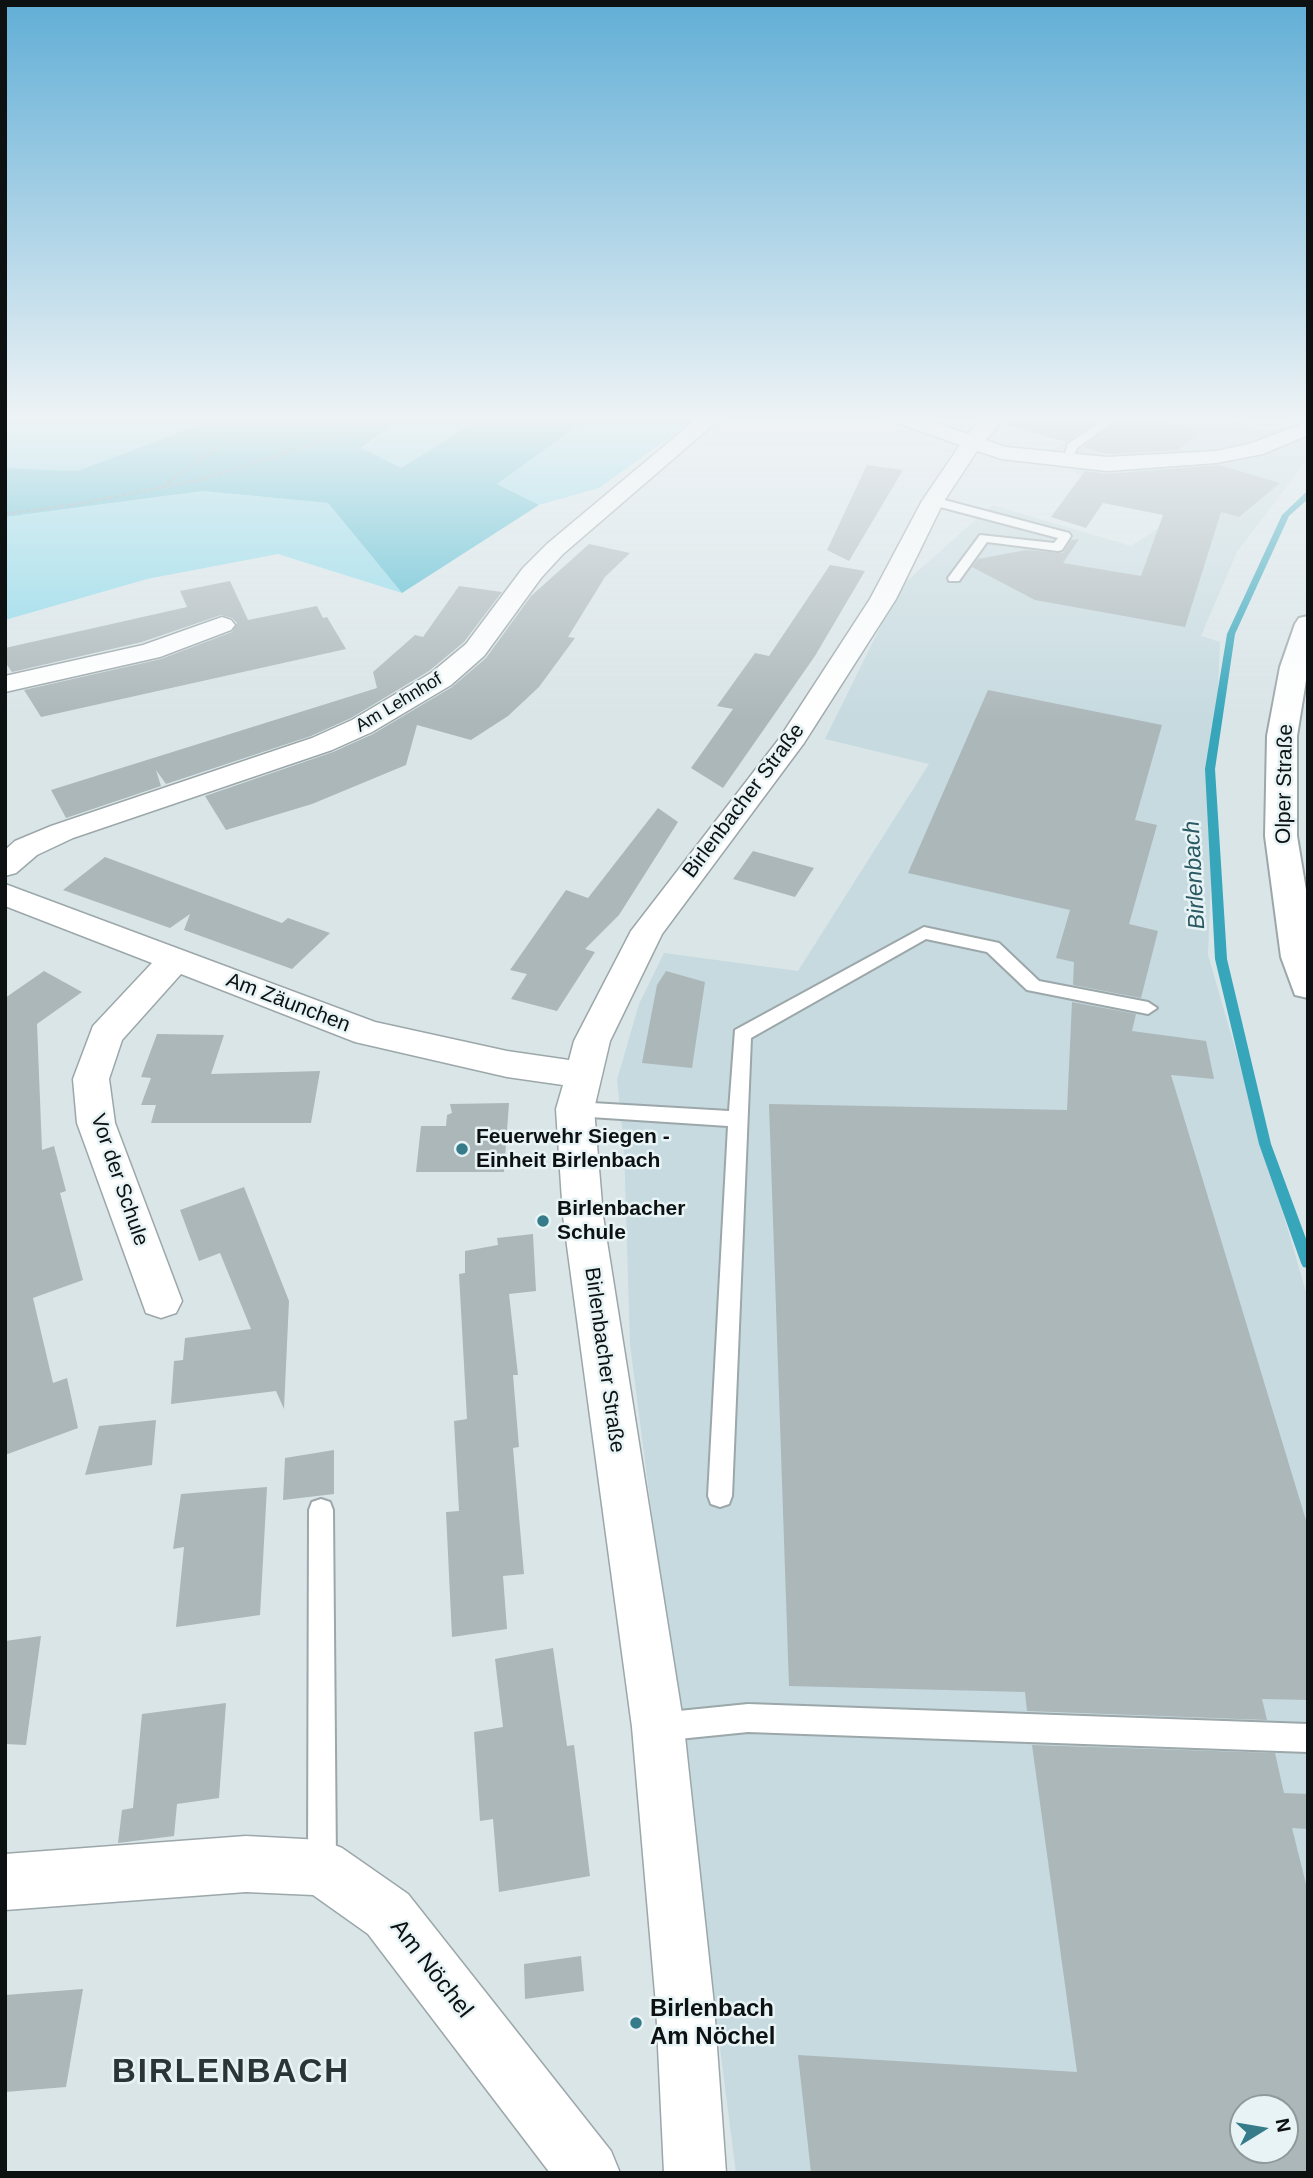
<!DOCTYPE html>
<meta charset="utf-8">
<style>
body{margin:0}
#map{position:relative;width:1313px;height:2178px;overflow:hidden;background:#dae5e8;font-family:Arial,sans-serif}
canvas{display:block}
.frame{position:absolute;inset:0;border:7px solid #0d1112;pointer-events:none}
.north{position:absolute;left:1229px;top:2094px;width:70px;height:70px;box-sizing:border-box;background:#e7f3f5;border:2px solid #90999a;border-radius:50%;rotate:79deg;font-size:19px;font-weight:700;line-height:28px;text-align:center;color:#0d1112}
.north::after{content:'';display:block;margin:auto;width:24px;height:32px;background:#367b89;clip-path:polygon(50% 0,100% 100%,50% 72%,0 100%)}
</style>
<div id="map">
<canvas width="1313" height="2178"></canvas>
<div class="frame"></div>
<div class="north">N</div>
</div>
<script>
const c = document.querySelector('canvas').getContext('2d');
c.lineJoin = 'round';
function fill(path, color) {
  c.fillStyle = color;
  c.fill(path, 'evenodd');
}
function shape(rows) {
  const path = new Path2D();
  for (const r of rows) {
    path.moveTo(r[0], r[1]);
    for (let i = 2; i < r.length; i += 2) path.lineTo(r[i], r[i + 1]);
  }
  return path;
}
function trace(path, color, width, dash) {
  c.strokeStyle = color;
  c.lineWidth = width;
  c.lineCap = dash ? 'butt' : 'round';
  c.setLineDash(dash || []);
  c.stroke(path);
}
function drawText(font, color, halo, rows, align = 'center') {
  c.font = font + ' Arial,sans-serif';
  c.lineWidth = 5;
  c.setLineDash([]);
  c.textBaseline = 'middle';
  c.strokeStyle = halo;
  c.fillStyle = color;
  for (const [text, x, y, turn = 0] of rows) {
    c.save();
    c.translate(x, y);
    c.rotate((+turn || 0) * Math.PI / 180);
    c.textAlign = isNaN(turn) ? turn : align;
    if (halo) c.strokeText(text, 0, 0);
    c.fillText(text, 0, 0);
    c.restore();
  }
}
const built = shape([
 [1102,416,1217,416,1271,432,1308,416,1308,459,1237,552,1201,636,1220,642,1208,955,1308,1299,1308,2173,736,2173,630,1344,624,1145,617,1080,639,1004,664,953,798,971,929,764,825,739,900,587,992,505,1131,546,1189,508,1077,474,1051,451],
 [1243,2108,1285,2108,1285,2150,1243,2150]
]);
const green = shape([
 [5,416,223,416,77,471,5,468],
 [405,416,485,416,401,468,361,449],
 [591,416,700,416,599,488,539,505,497,484],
 [203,491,328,503,402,593,278,554,147,579,5,620,5,517]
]);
const forest = shape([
 [223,416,405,416,361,448,401,468,485,416,591,416,497,484,539,505,402,593,328,503,203,491,5,517,5,468,77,471]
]);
const stream = shape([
 [1305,493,1308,493,1308,499,1289,516,1235,634,1215,769,1227,959,1271,1144,1308,1244,1308,1268,1303,1267,1301,1263,1259,1144,1215,959,1205,769,1227,634,1282,515,1305,493]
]);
const building = shape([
 [1010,416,1104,416,1066,442,1009,426],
 [1124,416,1148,416,1203,431,1178,450,1107,454,1083,447],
 [867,465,903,470,849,561,827,550],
 [1219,465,1280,483,1239,517,1221,512,1185,627,1035,600,972,567,978,559,1026,550,1063,553,1071,540,1079,539,1063,563,1141,576,1163,515,1103,503,1086,528,1051,517,1085,471,1107,474],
 [589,544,630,553,605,577,568,637,575,638,539,687,508,716,471,740,417,725,406,765,312,804,226,830,205,796,333,752,373,734,452,687,486,658,531,596],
 [830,565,865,571,815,656,723,788,691,768,733,709,717,706,755,653,769,656],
 [230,581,248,620,317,606,323,618,327,617,346,649,41,717,24,690,161,659,232,632,237,623,232,618,221,615,142,642,12,672,5,662,5,648,187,607,180,591],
 [459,586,502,592,464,642,429,671,351,718,311,736,166,784,156,770,161,786,66,818,51,790,377,688,373,672,415,635,423,637],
 [988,690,1162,725,1135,820,1157,825,1129,924,1158,931,1141,998,1073,985,1074,962,1056,958,1070,910,908,873],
 [658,808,678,822,619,915,585,949,595,952,557,1011,511,999,527,974,510,970,566,890,588,898],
 [753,851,814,868,795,897,733,879],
 [105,857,282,923,288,918,330,933,292,969,184,930,190,914,170,928,63,890],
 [44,971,82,992,37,1024,42,1150,54,1146,66,1191,60,1193,83,1280,33,1298,53,1383,67,1378,78,1428,5,1455,5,998],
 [666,971,705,982,692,1068,642,1063,657,985],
 [1072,1002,1136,1014,1132,1031,1206,1041,1214,1079,1171,1075,1308,1527,1308,1700,1262,1699,1267,1720,1027,1711,1025,1692,789,1686,769,1104,1067,1110],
 [157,1034,224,1035,211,1074,320,1071,311,1123,151,1123,156,1105,141,1105,151,1078,141,1077],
 [509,1103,504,1172,416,1172,421,1126,446,1126,447,1115,452,1113,450,1104],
 [244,1187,289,1301,284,1409,276,1391,171,1404,174,1361,183,1360,185,1338,251,1329,220,1253,199,1261,180,1210],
 [533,1234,536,1291,509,1294,518,1375,513,1375,519,1447,513,1448,524,1574,503,1576,507,1629,452,1637,446,1512,459,1511,454,1421,467,1419,459,1274,465,1273,465,1251,498,1245,497,1238],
 [156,1420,152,1465,85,1475,99,1426],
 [334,1450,334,1494,283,1500,285,1458],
 [267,1487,260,1615,176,1627,184,1547,173,1549,181,1494],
 [41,1636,26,1745,5,1744,5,1641],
 [553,1648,567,1746,574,1745,590,1876,499,1892,493,1819,480,1821,474,1732,503,1727,495,1659],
 [226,1703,219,1798,177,1804,174,1836,118,1843,122,1810,133,1808,142,1714],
 [1032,1745,1275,1753,1284,1793,1308,1794,1308,1829,1292,1828,1308,1892,1308,2173,811,2173,798,2055,1077,2072],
 [1243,2108,1285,2108,1285,2150,1243,2150],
 [581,1956,584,1991,525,1999,524,1964],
 [83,1989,66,2087,5,2092,5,1995]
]);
const path = shape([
 [162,487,233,436,249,416],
 [5,514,84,503,203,479,313,444,375,416]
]);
const lane = shape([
 [1109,416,1121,416,1077,448,1070,464,1062,464,1068,444,1109,416],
 [933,497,1069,533,1071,536,1062,550,1058,551,987,542,959,581,949,581,948,578,980,535,1054,543,1058,538,929,504,929,498,933,497],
 [924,927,999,943,1039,981,1148,1002,1157,1008,1148,1014,1027,990,987,952,926,939,751,1038,732,1496,729,1504,720,1507,711,1504,708,1496,728,1126,575,1116,565,1109,575,1102,729,1111,735,1030,924,927],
 [321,1499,330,1502,333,1510,336,1864,332,1874,322,1878,312,1874,308,1864,309,1510,312,1502,321,1499],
 [748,1704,1308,1724,1308,1752,748,1732,659,1741,649,1737,645,1727,649,1717,659,1713,748,1704]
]);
const street = shape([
 [700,416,723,416,563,554,541,578,484,656,451,685,372,732,332,750,73,838,37,855,16,873,5,876,5,850,15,841,51,826,312,738,352,720,431,673,466,644,523,568,547,544,700,416],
 [886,416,916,416,968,434,985,416,1006,416,986,440,1005,447,1107,457,1216,451,1249,444,1308,422,1308,435,1263,454,1216,463,1107,471,1002,459,977,451,944,501,896,599,804,743,662,934,610,1041,594,1109,603,1216,684,1727,714,2005,726,2173,664,2173,656,2005,632,1727,563,1216,556,1109,563,1085,507,1077,355,1042,181,974,122,1040,109,1079,115,1123,182,1301,176,1313,161,1318,146,1313,77,1123,73,1079,93,1026,152,963,5,906,5,884,375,1022,507,1051,569,1060,574,1041,631,931,779,739,870,599,922,501,960,445,889,420,886,416],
 [222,617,231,620,235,625,231,630,160,657,5,692,5,676,143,645,222,617],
 [246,1836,322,1840,342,1848,408,1894,611,2151,620,2173,550,2173,368,1934,313,1895,246,1892,5,1910,5,1854,246,1836]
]);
const secondary = shape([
 [1308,616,1308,668,1297,736,1297,836,1308,902,1308,998,1295,995,1281,957,1265,836,1267,736,1280,667,1295,624,1299,618,1308,616]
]);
const markers = [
 [462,1149,7,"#367b89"],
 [543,1221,7,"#367b89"],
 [636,2023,7,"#367b89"]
];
const farStreetnames = [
 ["Am Lehnhof",399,703,-31]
];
const streetNames = [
 ["Olper Straße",1285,784,-89],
 ["Birlenbacher Straße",744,801,-53],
 ["Am Zäunchen",288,1003,21],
 ["Vor der Schule",119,1180,71],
 ["Birlenbacher Straße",604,1360,82]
];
const poiNames = [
 ["Feuerwehr Siegen -",476,1137],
 ["Einheit Birlenbach",476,1161],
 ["Birlenbacher",557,1209],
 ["Schule",557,1233]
];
const waterNames = [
 ["Birlenbach",1195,875,-93]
];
const nearStreetnames = [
 ["Am Nöchel",431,1969,52]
];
const nearPoinames = [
 ["Birlenbach",650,2009],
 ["Am Nöchel",650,2037]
];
const nearDistrictnames = [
 ["BIRLENBACH",231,2073]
];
fill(built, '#c6dadf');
fill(green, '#8dd9e9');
fill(forest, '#4ebacf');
fill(stream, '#37a6bb');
fill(building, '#acb7ba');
trace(lane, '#9ca7aa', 4);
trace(street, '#9ca7aa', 3);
trace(secondary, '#9ca7aa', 4);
trace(path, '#90989b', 2.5, [3.5, 3.5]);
fill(lane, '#fff');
fill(street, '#fff');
fill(secondary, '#fff');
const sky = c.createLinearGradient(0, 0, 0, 721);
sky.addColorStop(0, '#61aed6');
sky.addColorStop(0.58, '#eef3f5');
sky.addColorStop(1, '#eef3f500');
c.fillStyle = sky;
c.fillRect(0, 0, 1313, 721);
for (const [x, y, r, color] of markers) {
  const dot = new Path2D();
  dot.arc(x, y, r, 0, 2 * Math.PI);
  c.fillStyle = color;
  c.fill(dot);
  trace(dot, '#e7f3f5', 2.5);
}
drawText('18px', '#0d1112', '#e7f3f5', farStreetnames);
drawText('21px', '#0d1112', '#e7f3f5', streetNames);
drawText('bold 21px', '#0d1112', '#e7f3f5', poiNames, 'left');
drawText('italic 23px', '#2b5963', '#e7f3f5', waterNames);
drawText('24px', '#0d1112', '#e7f3f5', nearStreetnames);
drawText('bold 24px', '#0d1112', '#e7f3f5', nearPoinames, 'left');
c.letterSpacing = '2px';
drawText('bold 33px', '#2b3436', '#e7f3f5', nearDistrictnames);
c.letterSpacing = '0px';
</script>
